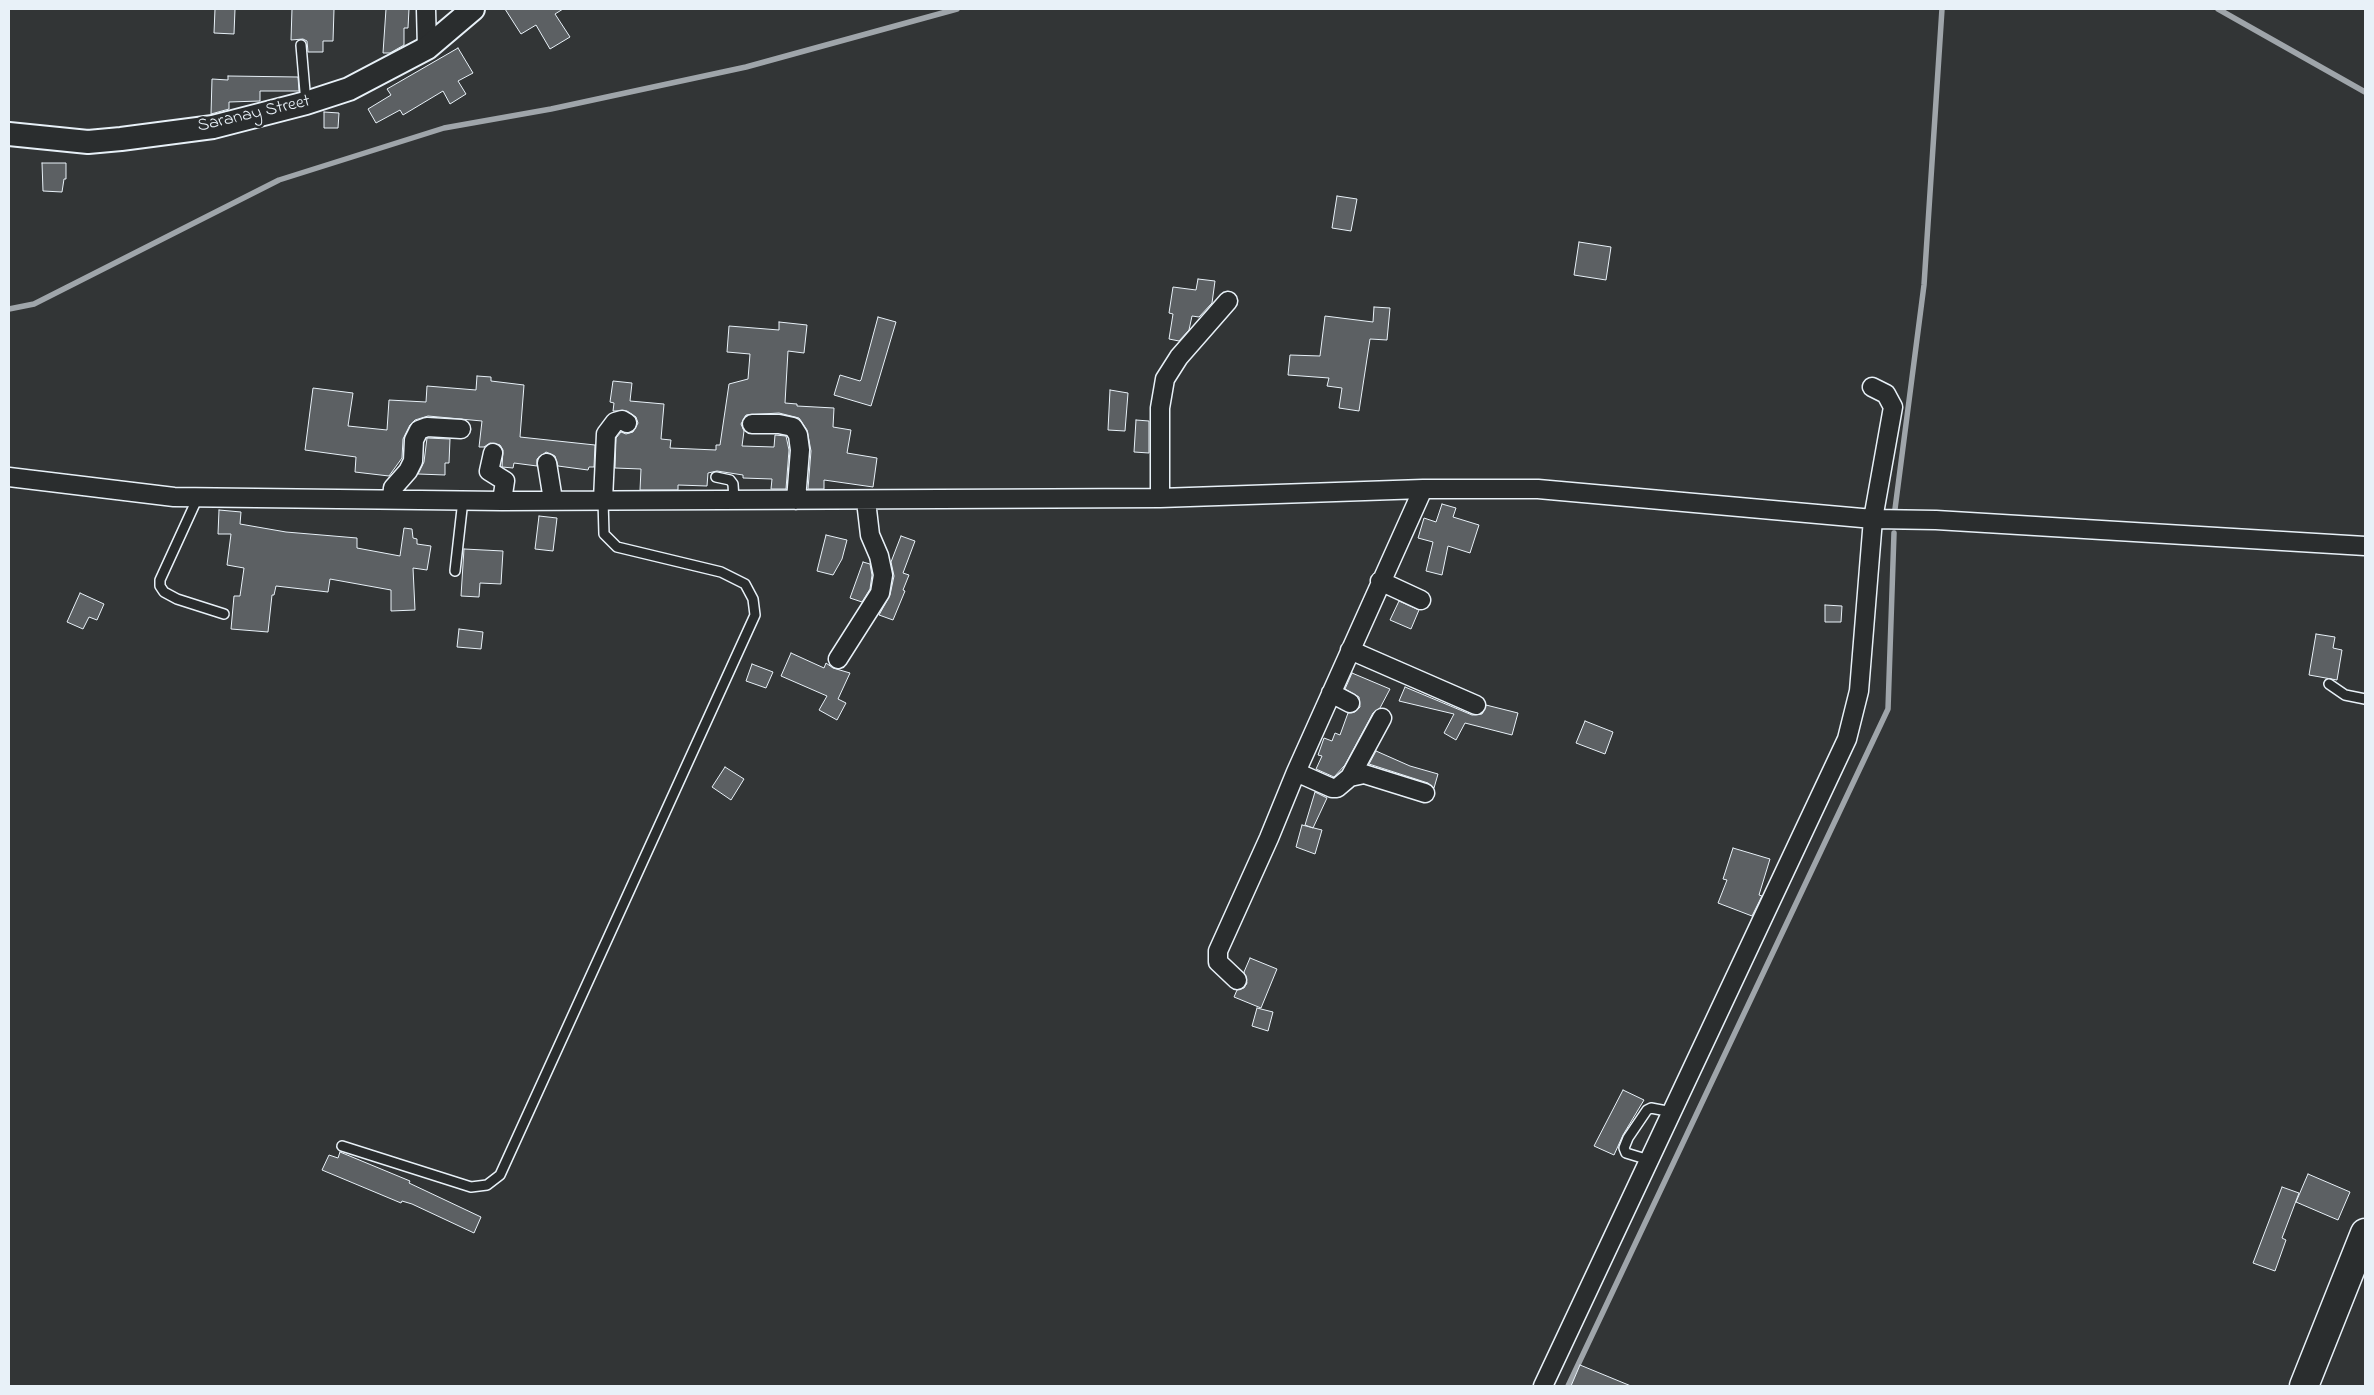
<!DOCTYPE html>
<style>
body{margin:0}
#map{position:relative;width:2374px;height:1395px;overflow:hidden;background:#323536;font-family:"Indie Flower",sans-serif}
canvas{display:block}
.frame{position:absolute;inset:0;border:10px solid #e8f1f8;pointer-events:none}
</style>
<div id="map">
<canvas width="2374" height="1395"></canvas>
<div class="frame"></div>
</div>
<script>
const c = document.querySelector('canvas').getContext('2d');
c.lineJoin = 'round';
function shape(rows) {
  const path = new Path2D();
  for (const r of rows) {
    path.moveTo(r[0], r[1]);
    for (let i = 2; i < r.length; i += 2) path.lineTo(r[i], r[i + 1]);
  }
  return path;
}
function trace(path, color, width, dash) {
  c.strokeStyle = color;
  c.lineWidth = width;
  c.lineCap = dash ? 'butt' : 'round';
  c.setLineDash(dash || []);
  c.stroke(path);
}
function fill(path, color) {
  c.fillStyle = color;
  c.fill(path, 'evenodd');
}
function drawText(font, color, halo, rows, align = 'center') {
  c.font = font + ' "Indie Flower",sans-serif';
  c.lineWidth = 5;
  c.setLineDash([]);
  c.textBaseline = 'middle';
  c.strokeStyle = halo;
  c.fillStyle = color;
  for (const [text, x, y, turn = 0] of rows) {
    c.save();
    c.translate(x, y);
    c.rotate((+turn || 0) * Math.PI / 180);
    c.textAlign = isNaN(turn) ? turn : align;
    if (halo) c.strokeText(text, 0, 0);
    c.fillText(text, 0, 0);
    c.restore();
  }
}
const stream = shape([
 [2218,9,2365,92],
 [9,309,34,304,279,180,444,128,551,109,746,67,957,9],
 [1895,509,1924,285,1942,9],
 [1568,1386,1888,709,1894,533]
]);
const building = shape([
 [215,9,235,9,234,34,214,33,215,9],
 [292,9,334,9,333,41,323,41,323,52,308,52,307,41,303,39,291,40,292,9],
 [386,9,409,9,408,28,404,28,404,45,390,53,383,53,386,9],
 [505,9,563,9,555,14,570,37,550,49,536,25,521,34,505,9],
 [458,48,473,73,458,81,466,94,450,104,443,91,403,115,400,110,376,123,368,109,391,95,387,89,458,48],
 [228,76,298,77,299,91,260,91,260,101,229,102,229,109,211,114,212,79,228,80,228,76],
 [324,112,339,113,338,128,324,128,324,112],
 [42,163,66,163,66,179,64,179,62,192,43,191,42,163],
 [1337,196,1357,199,1351,231,1332,228,1337,196],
 [1579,242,1611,247,1606,280,1574,275,1579,242],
 [1198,279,1215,281,1212,303,1199,317,1192,316,1189,330,1179,341,1169,339,1173,314,1169,313,1173,287,1196,290,1198,279],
 [1374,307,1390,308,1387,340,1370,339,1359,411,1339,408,1342,388,1327,386,1329,378,1288,375,1290,355,1320,356,1325,316,1373,322,1374,307],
 [878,317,896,322,871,406,834,395,840,375,860,381,861,380,878,317],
 [779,322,807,325,804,353,788,351,785,403,797,404,797,406,834,408,833,427,851,430,847,453,877,458,873,487,824,480,824,489,808,489,811,451,807,430,799,418,779,413,746,415,741,424,744,431,742,446,774,447,775,435,786,436,789,450,786,489,771,489,772,479,743,478,743,475,717,471,708,473,707,486,678,485,678,490,640,490,641,469,615,468,616,438,621,432,626,434,633,432,638,423,636,417,627,411,613,411,614,403,610,402,613,381,632,383,630,401,664,404,661,439,671,440,670,448,716,450,716,445,720,445,729,384,748,379,750,354,727,352,729,326,779,330,779,322],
 [477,376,491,377,491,381,524,385,520,437,595,445,594,467,589,467,588,470,558,466,555,456,546,452,537,459,537,466,514,463,513,468,502,467,503,450,500,445,490,443,484,447,479,447,482,421,428,416,415,420,410,425,403,439,402,458,389,476,355,472,356,457,305,450,313,388,353,393,348,426,387,430,389,400,426,402,427,386,476,390,477,376],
 [1110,390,1128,393,1125,431,1108,430,1110,390],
 [1136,420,1149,421,1149,453,1134,452,1136,420],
 [427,438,450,439,449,463,445,463,445,475,418,474,424,462,427,438],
 [1442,504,1456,508,1453,517,1479,525,1470,553,1448,546,1442,575,1426,571,1433,542,1418,538,1424,518,1436,522,1442,504],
 [219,510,241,512,240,524,286,532,357,538,357,548,400,556,404,528,412,529,413,538,417,539,417,544,431,546,427,570,413,568,415,610,391,611,391,590,330,579,328,592,276,586,274,595,272,595,268,632,231,629,234,596,240,596,244,568,227,565,231,534,218,534,219,510],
 [539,516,557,518,553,551,535,549,539,516],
 [826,535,847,540,842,559,833,575,817,571,826,535],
 [901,536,915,541,903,573,909,575,903,590,905,591,893,620,879,615,890,595,894,576,891,562,901,536],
 [464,549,503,551,501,584,480,583,479,597,461,596,464,549],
 [863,562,870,564,872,575,870,589,862,602,850,598,863,562],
 [80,593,104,604,97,620,89,617,83,629,67,622,80,593],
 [1399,601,1419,610,1411,629,1390,620,1399,601],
 [1825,605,1842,606,1841,622,1825,622,1825,605],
 [459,629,483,632,481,649,457,647,459,629],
 [2316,634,2335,637,2333,648,2342,650,2337,680,2309,675,2316,634],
 [791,653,824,668,826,663,833,668,850,673,838,699,846,703,837,720,819,710,827,696,781,676,791,653],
 [752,664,773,672,766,688,746,681,752,664],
 [1352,673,1390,689,1380,708,1373,713,1345,765,1334,777,1316,769,1322,756,1318,755,1324,738,1332,741,1335,733,1340,735,1348,713,1355,712,1360,707,1359,697,1345,689,1352,673],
 [1405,687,1472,715,1482,714,1486,705,1518,713,1512,735,1465,723,1456,740,1444,733,1454,714,1399,701,1405,687],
 [1585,721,1613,732,1605,754,1576,743,1585,721],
 [1376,751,1410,766,1438,774,1434,788,1428,783,1369,764,1376,751],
 [725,767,744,779,731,800,712,787,725,767],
 [1315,792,1327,798,1313,828,1305,825,1315,792],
 [1302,825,1322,830,1315,854,1296,847,1302,825],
 [1733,848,1770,859,1759,895,1762,896,1752,916,1718,903,1727,880,1723,879,1733,848],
 [1250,958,1277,969,1261,1008,1234,997,1237,990,1244,988,1247,983,1244,972,1250,958],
 [1257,1008,1273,1012,1268,1031,1252,1026,1257,1008],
 [1623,1090,1644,1100,1623,1135,1614,1155,1594,1146,1623,1090],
 [340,1152,410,1181,409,1183,481,1217,474,1233,412,1204,402,1201,401,1203,322,1170,329,1155,338,1158,340,1152],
 [2308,1174,2350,1192,2338,1220,2296,1202,2308,1174],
 [2282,1187,2299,1193,2282,1238,2286,1240,2275,1271,2253,1263,2282,1187],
 [1580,1365,1631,1386,1571,1386,1580,1365]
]);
const service = shape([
 [301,45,306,103],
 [716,477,730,480,733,484,734,500],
 [198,497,160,580,160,586,164,592,177,599,224,614],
 [455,571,463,500],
 [2329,684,2345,695,2365,699],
 [342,1146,471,1187,487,1185,500,1175,755,615,753,599,745,584,721,572,617,547,604,534,603,500],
 [1649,1160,1626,1153,1624,1148,1628,1138,1647,1110,1651,1108,1672,1112]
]);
const minor = shape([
 [426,9,427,48],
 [752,424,779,424,793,427,798,435,800,450,796,500],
 [493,453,489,471,505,481,502,501],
 [547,463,553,500],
 [9,477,174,497,502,501,1160,498,1423,489,1538,489,1873,519,1936,520,2365,546],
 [1160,498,1160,408,1165,379,1179,357,1228,301],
 [392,499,393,488,408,471,413,461,414,440,419,430,427,427,461,429],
 [603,500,606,434,615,422,622,420,627,423],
 [1380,581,1421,600],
 [1350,650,1476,705],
 [838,659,880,593,883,575,879,556,870,535,866,501],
 [1331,693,1350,703],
 [1296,772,1332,788,1337,788,1350,777,1364,774,1425,793],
 [1350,777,1382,718],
 [1237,980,1218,962,1218,951,1269,838,1296,772,1423,489],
 [1543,1386,1847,739,1859,691,1873,519,1893,407,1886,394,1872,387]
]);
const tertiary = shape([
 [9,134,88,142,121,139,213,127,306,103,349,89,427,48,473,9]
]);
const primary = shape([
 [2304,1386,2365,1233]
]);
const streetNames = [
 ["Saranay Street",254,115,-13]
];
trace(stream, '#9fa5aa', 5.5);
fill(building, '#5c6063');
trace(building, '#e8f1f8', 1);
trace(service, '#e8f1f8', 12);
trace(minor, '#e8f1f8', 21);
trace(tertiary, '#e8f1f8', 26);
trace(primary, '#e8f1f8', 31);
trace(service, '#2a2d2e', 9);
trace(minor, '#2a2d2e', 18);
trace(tertiary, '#2a2d2e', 22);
trace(primary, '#2a2d2e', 28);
drawText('18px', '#e8f1f8', '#2a2d2e', streetNames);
</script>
